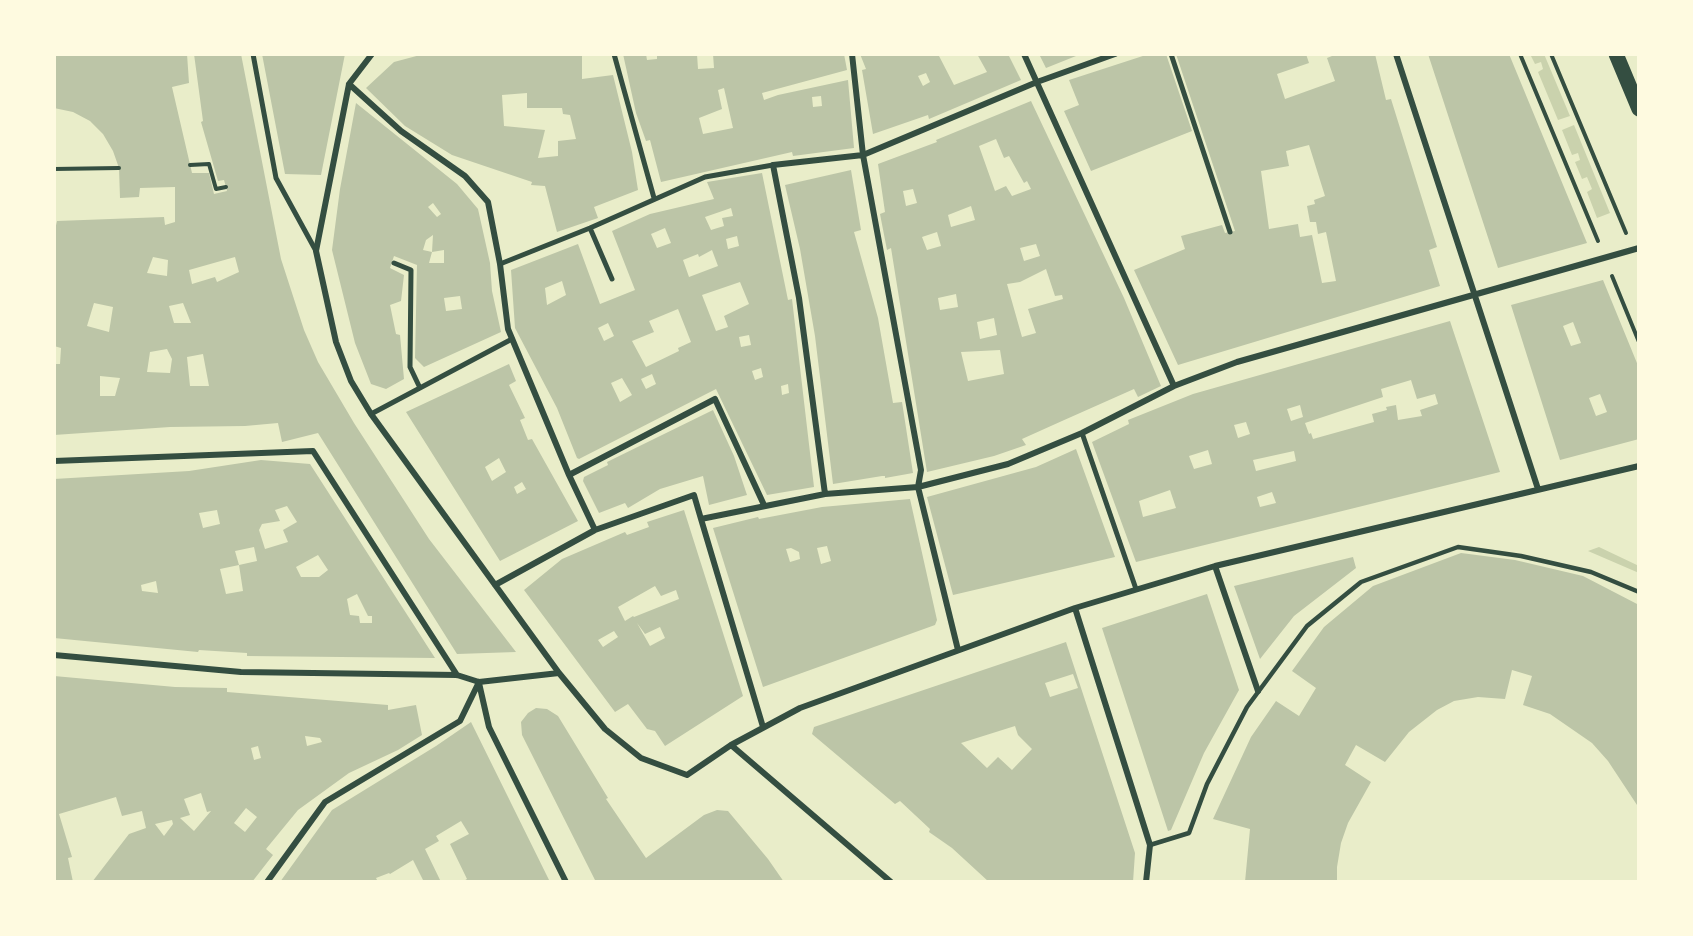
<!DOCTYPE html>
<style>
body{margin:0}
#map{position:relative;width:1693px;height:936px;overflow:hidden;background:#e9edc9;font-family:"Sofia Sans Condensed",sans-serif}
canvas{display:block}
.frame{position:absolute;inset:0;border:56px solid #fefae0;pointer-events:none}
</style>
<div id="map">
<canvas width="1693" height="936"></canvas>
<div class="frame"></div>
</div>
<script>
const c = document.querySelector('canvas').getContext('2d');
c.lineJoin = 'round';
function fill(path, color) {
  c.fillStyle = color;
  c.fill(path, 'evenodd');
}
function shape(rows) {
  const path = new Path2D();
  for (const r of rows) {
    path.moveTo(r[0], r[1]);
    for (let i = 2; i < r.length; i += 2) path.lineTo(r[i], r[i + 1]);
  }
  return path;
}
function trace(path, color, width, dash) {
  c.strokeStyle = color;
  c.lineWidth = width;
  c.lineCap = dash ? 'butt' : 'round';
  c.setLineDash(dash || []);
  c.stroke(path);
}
const green = shape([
 [1536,54,1544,54,1570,116,1558,120,1538,72,1543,69,1541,62,1535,64,1531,56],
 [1574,125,1610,213,1597,218,1587,192,1592,189,1587,177,1582,179,1575,162,1580,160,1578,153,1572,155,1562,130],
 [1599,547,1639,566,1639,573,1588,551]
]);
const building = shape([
 [54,54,187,54,189,83,172,87,192,173,209,173,214,194,227,191,224,180,218,181,201,122,203,121,194,54,241,54,281,259,304,330,318,362,354,423,429,539,516,652,457,654,318,433,282,442,278,423,245,426,170,427,54,435,54,364,60,364,61,348,54,346,54,234,57,221,164,217,165,225,175,222,175,187,140,188,139,197,120,198,119,168,113,151,103,134,90,121,73,112,54,108],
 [153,257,168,260,167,276,147,273],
 [235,257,239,272,217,282,215,277,192,284,189,270],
 [94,303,113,307,109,332,87,326],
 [183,303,191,323,174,323,169,306],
 [167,349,172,359,170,373,147,372,150,352],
 [203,354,209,386,190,386,187,357],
 [100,376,120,378,115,396,100,396],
 [262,54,345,54,321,175,285,174],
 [424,54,582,54,582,79,613,75,632,152,638,190,594,207,598,218,557,232,545,186,531,185,532,182,452,155,405,126,366,88,394,62],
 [527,93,527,108,562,108,563,114,570,115,576,139,558,141,558,156,538,158,545,130,504,126,502,95],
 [623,54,646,54,647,60,657,59,657,54,697,54,698,69,714,68,713,54,844,54,847,70,762,93,764,100,778,95,848,80,854,148,793,156,792,152,661,182,650,140,646,141,636,113],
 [724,88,733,128,703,134,699,118,722,109,718,90],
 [821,96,822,106,813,107,812,97],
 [860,54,938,54,954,85,987,72,977,54,1008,54,1021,80,929,119,928,115,873,134,862,70,866,69],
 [926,73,930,82,923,86,918,76],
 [1039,54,1081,54,1046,68],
 [1149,54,1166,54,1192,131,1091,171,1064,111,1079,105,1069,80],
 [1176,54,1306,54,1309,63,1277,74,1285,99,1335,81,1327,58,1332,56,1331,54,1375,54,1386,100,1391,99,1437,247,1429,250,1440,286,1178,365,1134,270,1185,249,1181,236,1222,225,1225,233,1235,231],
 [1309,145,1325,196,1314,200,1315,204,1307,206,1310,222,1316,222,1318,234,1326,232,1336,281,1322,283,1312,235,1300,237,1298,224,1269,229,1261,171,1289,166,1286,151],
 [1428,54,1509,54,1587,243,1498,268],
 [1031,101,1124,298,1161,386,1138,397,1134,389,1062,421,1022,439,1026,445,994,456,927,472,891,248,887,250,880,214,885,212,878,164,937,142,936,140],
 [996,139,1004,158,1009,156,1024,183,1027,181,1031,189,1012,196,1006,186,995,191,979,146],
 [913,189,917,203,906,206,903,191],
 [971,206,975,220,951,227,948,215],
 [937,232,941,246,927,250,922,237],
 [1036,244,1040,256,1024,261,1020,248],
 [1046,269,1055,296,1062,295,1063,299,1028,309,1036,333,1022,337,1007,284,1020,282],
 [956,294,958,307,940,310,938,298],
 [994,318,997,335,980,339,977,322],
 [1000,350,1004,374,968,381,961,352],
 [356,103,457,184,478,209,490,263,492,291,501,332,424,367,415,358,417,265,394,256,390,268,404,275,401,301,390,305,396,334,400,335,404,379,386,389,371,384,355,343,332,250,340,189],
 [433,203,441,214,437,217,428,207],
 [433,235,432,252,444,250,444,263,429,263,432,252,423,250,426,240],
 [460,296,462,309,446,311,444,298],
 [851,170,861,230,854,232,878,318,893,403,902,402,913,473,885,478,885,476,882,476,833,484,815,336,800,249,785,185],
 [762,173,788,300,792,299,814,487,767,495,716,389,579,459,577,458,557,408,515,328,511,270,578,244,600,304,635,290,612,231,650,214,714,199,707,182],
 [731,208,733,216,722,218,724,226,711,230,705,217],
 [665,228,671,243,657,248,651,234],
 [737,236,739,246,728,249,726,239],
 [712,250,718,266,689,277,683,260,698,254,699,257],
 [562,281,566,295,547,305,545,288],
 [740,282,749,304,724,316,728,327,716,331,702,295],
 [678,309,691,342,678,348,679,351,646,367,632,341,654,332,649,321],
 [608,323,614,336,604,341,598,328],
 [749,335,751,345,741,347,739,337],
 [761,368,763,377,755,380,752,371],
 [652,374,656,384,646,389,641,379],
 [622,378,632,395,620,402,611,383],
 [788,384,789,393,782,395,781,386],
 [1603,280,1639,368,1639,439,1560,460,1511,305],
 [1573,322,1581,343,1571,346,1563,326],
 [1600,394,1607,412,1596,416,1589,398],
 [1450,321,1500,472,1136,562,1092,442,1129,424,1128,420,1193,394],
 [1411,380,1417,399,1435,394,1438,404,1420,410,1422,416,1398,420,1396,405,1386,407,1387,410,1372,414,1374,422,1313,439,1311,433,1309,434,1305,423,1383,397,1381,389],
 [1300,405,1303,417,1291,421,1287,409],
 [1246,422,1250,434,1238,438,1234,425],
 [1208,450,1212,464,1194,469,1189,456],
 [1294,451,1296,461,1256,471,1253,460],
 [1170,490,1176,508,1143,517,1139,501],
 [1272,492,1276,503,1260,507,1257,497],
 [509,364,516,381,509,385,525,418,520,420,528,440,532,439,578,521,500,561,406,412],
 [499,458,506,472,492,481,485,467],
 [522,482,526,489,517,494,514,487],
 [713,410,734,456,747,495,709,505,703,476,660,489,628,508,625,503,599,513,583,481,584,477,608,465,607,462],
 [1076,449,1115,557,953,595,927,497,1036,467],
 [261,460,310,464,435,658,247,656,247,653,199,650,198,652,54,638,54,479,189,471],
 [287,506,297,522,283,530,288,542,265,549,259,530,262,524,280,521,275,510],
 [217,510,220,524,203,528,199,513],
 [254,547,257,561,239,565,243,591,226,594,220,569,239,565,235,551],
 [318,555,328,570,319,577,301,577,296,567],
 [156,581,158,593,142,591,141,585],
 [357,594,368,616,372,616,372,623,360,623,359,616,350,615,347,599],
 [910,499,937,620,935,625,763,687,713,528,758,517,759,519,822,507],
 [827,546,831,561,821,564,817,548],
 [791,548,799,552,800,559,790,562,786,549],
 [684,510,743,696,665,746,655,731,647,729,628,704,615,712,524,590,562,559,625,532,627,535,649,527,647,522],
 [655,586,661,596,676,590,679,599,634,617,633,616,625,621,618,607],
 [637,623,645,634,660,627,665,638,650,646],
 [614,631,618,637,603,647,598,640],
 [1461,553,1515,560,1583,576,1639,605,1639,804,1637,805,1608,761,1592,743,1550,714,1523,705,1532,676,1512,670,1505,699,1478,697,1454,701,1437,710,1409,732,1385,762,1356,745,1345,765,1371,782,1348,823,1341,843,1337,867,1337,882,1245,882,1250,829,1213,819,1251,737,1276,701,1299,716,1316,688,1292,671,1324,627,1373,586],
 [1353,557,1356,568,1294,616,1260,659,1234,586],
 [1207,594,1239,690,1204,753,1171,830,1168,831,1102,628],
 [1066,642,1135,853,1133,882,989,882,952,848,929,832,930,829,900,801,895,804,812,734,814,727],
 [1073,674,1078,688,1050,697,1045,683],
 [1015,726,1018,735,1032,749,1012,770,998,757,987,768,961,743],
 [54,676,175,687,227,688,227,692,388,705,388,710,416,705,422,735,398,750,349,773,298,810,266,849,273,855,252,882,92,882,129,834,146,828,142,811,122,816,116,797,59,814,72,857,68,858,73,882,54,882],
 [305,736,320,738,322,742,307,746],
 [258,746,261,758,254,760,251,748],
 [201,793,207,812,211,811,194,831,180,818,190,815,184,799],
 [246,808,257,817,245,832,234,823],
 [172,820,173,824,164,836,155,824],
 [536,708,547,709,558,716,608,798,606,799,646,858,704,815,717,810,728,811,768,859,784,882,596,882,522,735,521,722,528,713],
 [471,722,550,882,462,882,467,879,450,844,469,834,461,821,436,836,439,841,425,849,441,882,424,882,413,860,390,874,389,873,376,878,378,882,280,882,332,810,436,746]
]);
const path = shape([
 [1520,54,1598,241],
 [1551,54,1626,233],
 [190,165,209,164,216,189,226,187],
 [54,169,119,168],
 [1612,276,1639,342]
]);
const service = shape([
 [1150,845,1189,833,1207,784,1247,707,1307,626,1361,582,1458,547,1521,556,1591,572,1639,592]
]);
const pedestrian = shape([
 [253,54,276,178,316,251],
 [614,54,654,198],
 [1171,54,1230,232],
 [590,228,612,279],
 [394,263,411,270,410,367,420,388],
 [500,264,590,228,705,177,773,165],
 [371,414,512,339],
 [1082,433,1136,589]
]);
const minor = shape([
 [372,54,349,84,316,251,336,342,351,381,371,414,559,673,605,729,641,758,687,775,731,745,800,708,1075,608,1215,566,1639,466],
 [852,54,863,155,921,470,918,487,958,650],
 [1024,54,1174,386],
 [1396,54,1538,489],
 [349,84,401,131,465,176,488,202,500,264,508,329,569,475,595,530],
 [54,461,313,451,457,675],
 [569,475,715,399,764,505],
 [825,494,799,298,773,165,863,155,1037,82,1115,54],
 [701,519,763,727],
 [1215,566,1258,691],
 [495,585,595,530,694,495,701,519,825,494,918,487,1008,464,1082,433,1174,386,1237,362,1639,248],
 [1075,608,1150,845,1146,882],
 [54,655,241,672,457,675,479,682,559,673],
 [479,683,489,727,566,882],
 [731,745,891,882],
 [267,882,325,802,460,721,479,682]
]);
const primary = shape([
 [1616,54,1639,109]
]);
fill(green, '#cad2ad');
fill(building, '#bcc5a7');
trace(path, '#344e41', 4);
trace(service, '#344e41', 4.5);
trace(pedestrian, '#344e41', 5);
trace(minor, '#344e41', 6);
trace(primary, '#344e41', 15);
</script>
